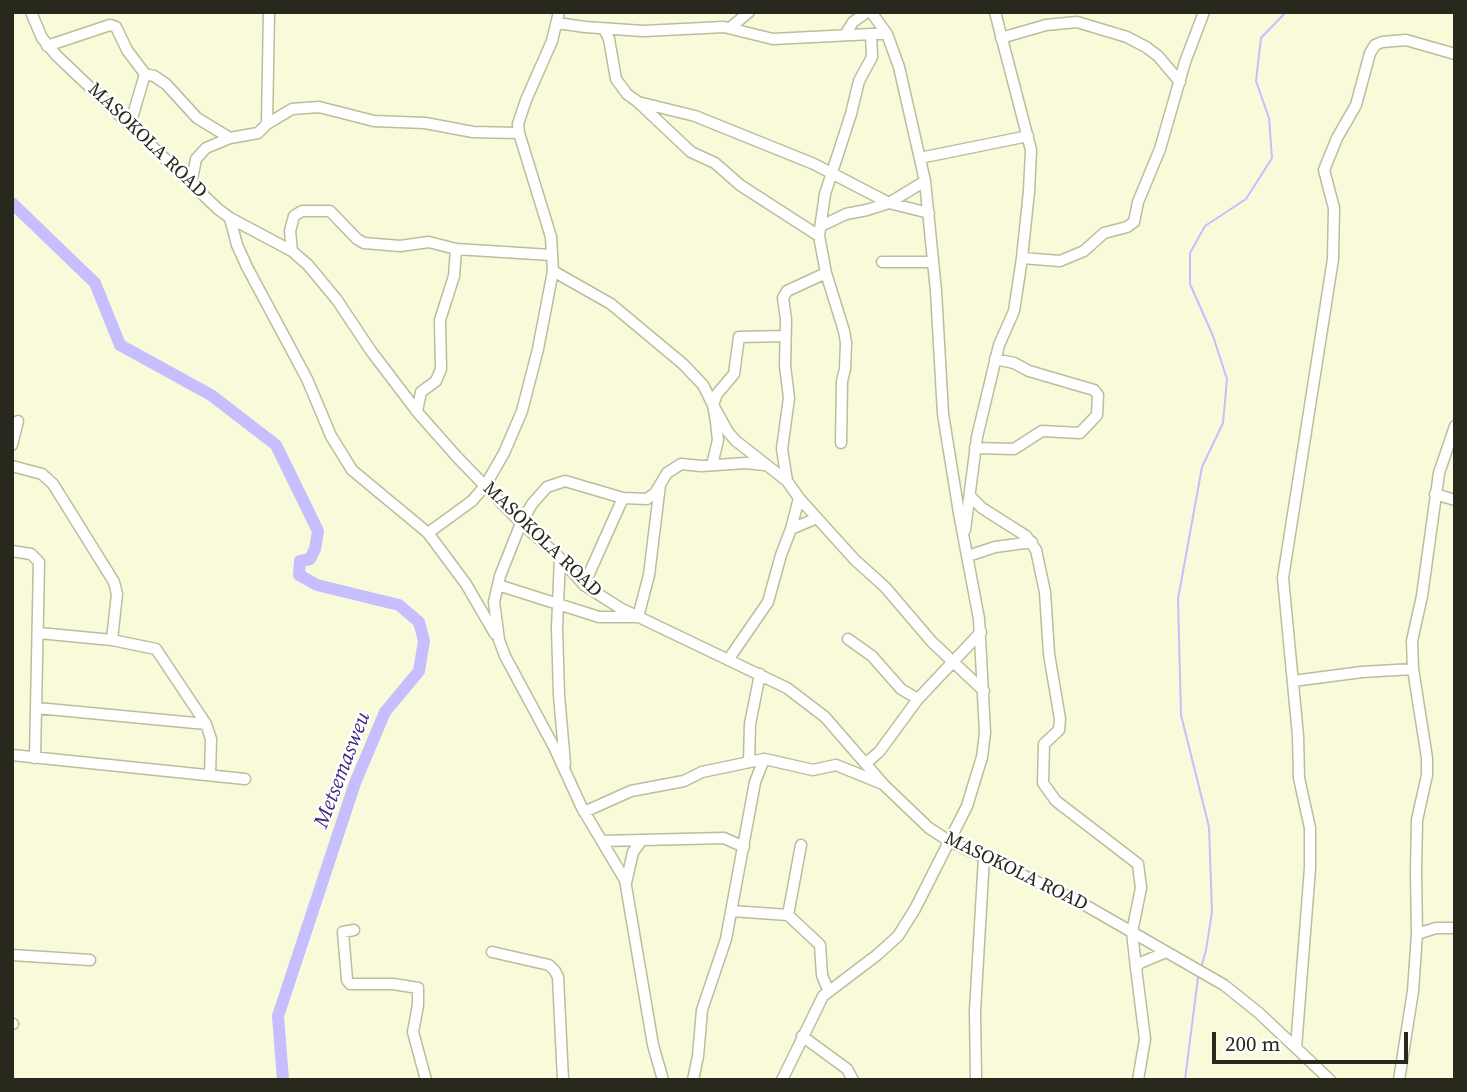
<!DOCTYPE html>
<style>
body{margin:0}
#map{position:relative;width:1467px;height:1092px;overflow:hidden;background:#f9fada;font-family:"Source Serif 4",serif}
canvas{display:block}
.frame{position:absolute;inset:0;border:14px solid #28281c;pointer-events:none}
.scale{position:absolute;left:1212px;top:1032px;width:196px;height:32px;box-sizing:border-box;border:4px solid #28281c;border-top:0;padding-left:9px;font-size:21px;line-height:24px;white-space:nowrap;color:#28281c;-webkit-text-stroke:5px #fff;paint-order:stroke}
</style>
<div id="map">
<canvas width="1467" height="1092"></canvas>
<div class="frame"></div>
<div class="scale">200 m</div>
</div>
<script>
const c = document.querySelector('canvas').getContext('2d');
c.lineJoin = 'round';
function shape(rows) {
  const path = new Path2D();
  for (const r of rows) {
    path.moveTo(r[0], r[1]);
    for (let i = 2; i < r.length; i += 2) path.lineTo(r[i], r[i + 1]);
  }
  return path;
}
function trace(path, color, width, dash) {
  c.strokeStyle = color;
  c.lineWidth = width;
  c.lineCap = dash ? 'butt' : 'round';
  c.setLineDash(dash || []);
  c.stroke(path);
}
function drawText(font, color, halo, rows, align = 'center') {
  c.font = font + ' "Source Serif 4",serif';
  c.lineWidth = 5;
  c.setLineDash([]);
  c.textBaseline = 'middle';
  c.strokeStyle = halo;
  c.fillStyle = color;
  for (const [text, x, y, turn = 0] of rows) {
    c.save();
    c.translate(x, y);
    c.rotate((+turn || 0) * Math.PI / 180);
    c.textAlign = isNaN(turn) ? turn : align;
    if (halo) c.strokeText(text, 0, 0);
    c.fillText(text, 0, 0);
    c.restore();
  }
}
const stream = shape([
 [1201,968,1206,950,1212,912,1209,827,1181,715,1178,599,1202,467,1223,423,1227,379,1213,336,1190,284,1190,253,1205,226,1246,199,1272,158,1269,118,1256,81,1261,38,1286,12],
 [1185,1080,1198,977]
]);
const river = shape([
 [12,203,95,283,120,345,211,395,276,445,318,531,315,549,310,559,300,561,299,575,317,585,399,605,419,622,424,641,419,671,385,712,355,783,278,1016,283,1080]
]);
const minor = shape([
 [31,12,42,38,57,56,218,209,230,218,292,251,308,265,337,300,371,351,419,414,457,457,521,523,556,554,584,585,620,608,787,688,825,717,884,785,929,828,949,841,1078,901,1224,985,1259,1013,1330,1080],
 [995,12,1031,150,1029,191,1022,258],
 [557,23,585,27,643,31,724,27,773,39,871,34],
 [731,27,749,12],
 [604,29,609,39,616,79,627,94,638,102,695,116,814,164,889,203,929,213],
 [845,35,853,22,867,12],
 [1001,38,1046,25,1077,22,1127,37,1146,47,1158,56,1180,82],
 [47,46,110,25,116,27,127,50,145,74,130,125],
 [145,74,154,76,166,84,197,118,230,138],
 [638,102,691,152,715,163,740,185,819,236],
 [267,124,292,109,319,107,374,121,425,123,473,132,519,133],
 [920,158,1028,136],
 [191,184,196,159,206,148,230,138,258,133,267,124,269,12],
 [230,218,237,245,247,267,307,379,331,436,352,470,428,533,472,501,485,486,504,453,522,411,538,349,553,271,551,237,519,133,518,124,526,100,552,41,559,12],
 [821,226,846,214,867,210,889,203,925,181],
 [292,251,290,231,294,216,302,211,330,211,357,239,364,243,400,246,429,242,456,249,551,255],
 [882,262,933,262],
 [553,271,611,304,683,364,703,385,713,405,716,422,718,440,712,465],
 [826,273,844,331,846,343,845,369,842,381,841,443],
 [784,336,739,337,734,374,717,394,713,405,728,432,736,441,787,481,799,498],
 [417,411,421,392,436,381,441,369,440,320,454,276,456,249],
 [12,445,18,421],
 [975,448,1014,449,1042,431,1080,433,1097,415,1098,395,1094,390,1029,371,1014,363,995,359],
 [12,466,42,474,53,484,114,582,117,594,112,640],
 [787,481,782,449,789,398,785,366,786,319,783,298,787,291,826,273,819,236,825,194,851,114,859,81,872,57,871,34,887,34],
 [1435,494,1455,500],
 [970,496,982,508,1026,536,1036,550,1045,592,1049,654,1060,719,1059,730,1044,744,1043,783,1056,801,1138,864,1141,888,1132,932,1136,968],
 [623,498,565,481,547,487,532,504,521,523,500,576,494,602,499,640,505,656,554,747,582,808,625,880,653,1045,663,1080],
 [791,529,799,498,817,518],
 [965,530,977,437,999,345,1014,311,1022,258,1060,261,1084,251,1104,233,1127,227,1134,222,1138,202,1160,149,1185,62,1204,12],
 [428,533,466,584,495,634],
 [12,551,31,554,39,562,35,758],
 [968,556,995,547,1032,542],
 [560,558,557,628,559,695,565,764],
 [498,585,599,617,638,617,649,575,660,485],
 [584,585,623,498,647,499,655,493,667,473,681,464,701,466,746,463,764,465],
 [39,633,112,640,156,649,206,724,211,739,210,775],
 [848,639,872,656,901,689,918,699],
 [728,660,768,602,781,555,791,529,817,518,855,560,885,587,932,642,984,691],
 [1293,681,1362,672,1413,669],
 [37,708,206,724],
 [12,755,245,779],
 [749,762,750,724,760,674],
 [866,763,879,752,918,699,981,632],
 [584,812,631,791,684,781,702,772,764,759],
 [602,841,724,838,744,847],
 [801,845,788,915,820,945,822,975,828,990],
 [626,883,633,852,642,840],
 [732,911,788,915],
 [354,930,343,932,347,980,350,984,393,984,418,988,418,1005,413,1032,426,1080],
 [1417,934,1436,928,1455,928],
 [492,952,549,965,555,971,558,977,563,1080],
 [12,955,90,960],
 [12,1024,13,1024],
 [802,1036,847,1069,853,1080],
 [1296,1048,1310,868,1310,828,1299,778,1298,736,1283,578,1333,259,1334,208,1324,170,1337,138,1356,105,1370,53,1375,45,1382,42,1406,40,1455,54],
 [693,1080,698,1056,702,1010,726,939,755,782,763,762,764,759,769,760,813,770,836,765,883,784],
 [782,1080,823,996,877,955,898,936,915,909,967,806,982,757,985,733,979,619,959,513,943,414,936,291,925,181,899,67,887,34,871,12],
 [976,1080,975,1011,984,857],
 [1138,1080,1145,1039,1136,968,1140,963,1164,953],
 [1399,1080,1413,991,1417,934,1416,872,1417,820,1427,775,1427,758,1413,669,1412,641,1422,596,1439,473,1455,426]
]);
const streetNames = [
 ["MASOKOLA ROAD",147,141,44],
 ["MASOKOLA ROAD",542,540,44],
 ["MASOKOLA ROAD",1016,872,26]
];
const waterNames = [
 ["Metsemasweu",343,770,-69]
];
trace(stream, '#c6befe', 2);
trace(river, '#c6befe', 12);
trace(minor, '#bcbd9e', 13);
trace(minor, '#fff', 10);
drawText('19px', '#28281c', '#fff', streetNames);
drawText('italic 21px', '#3f267f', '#fff', waterNames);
</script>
